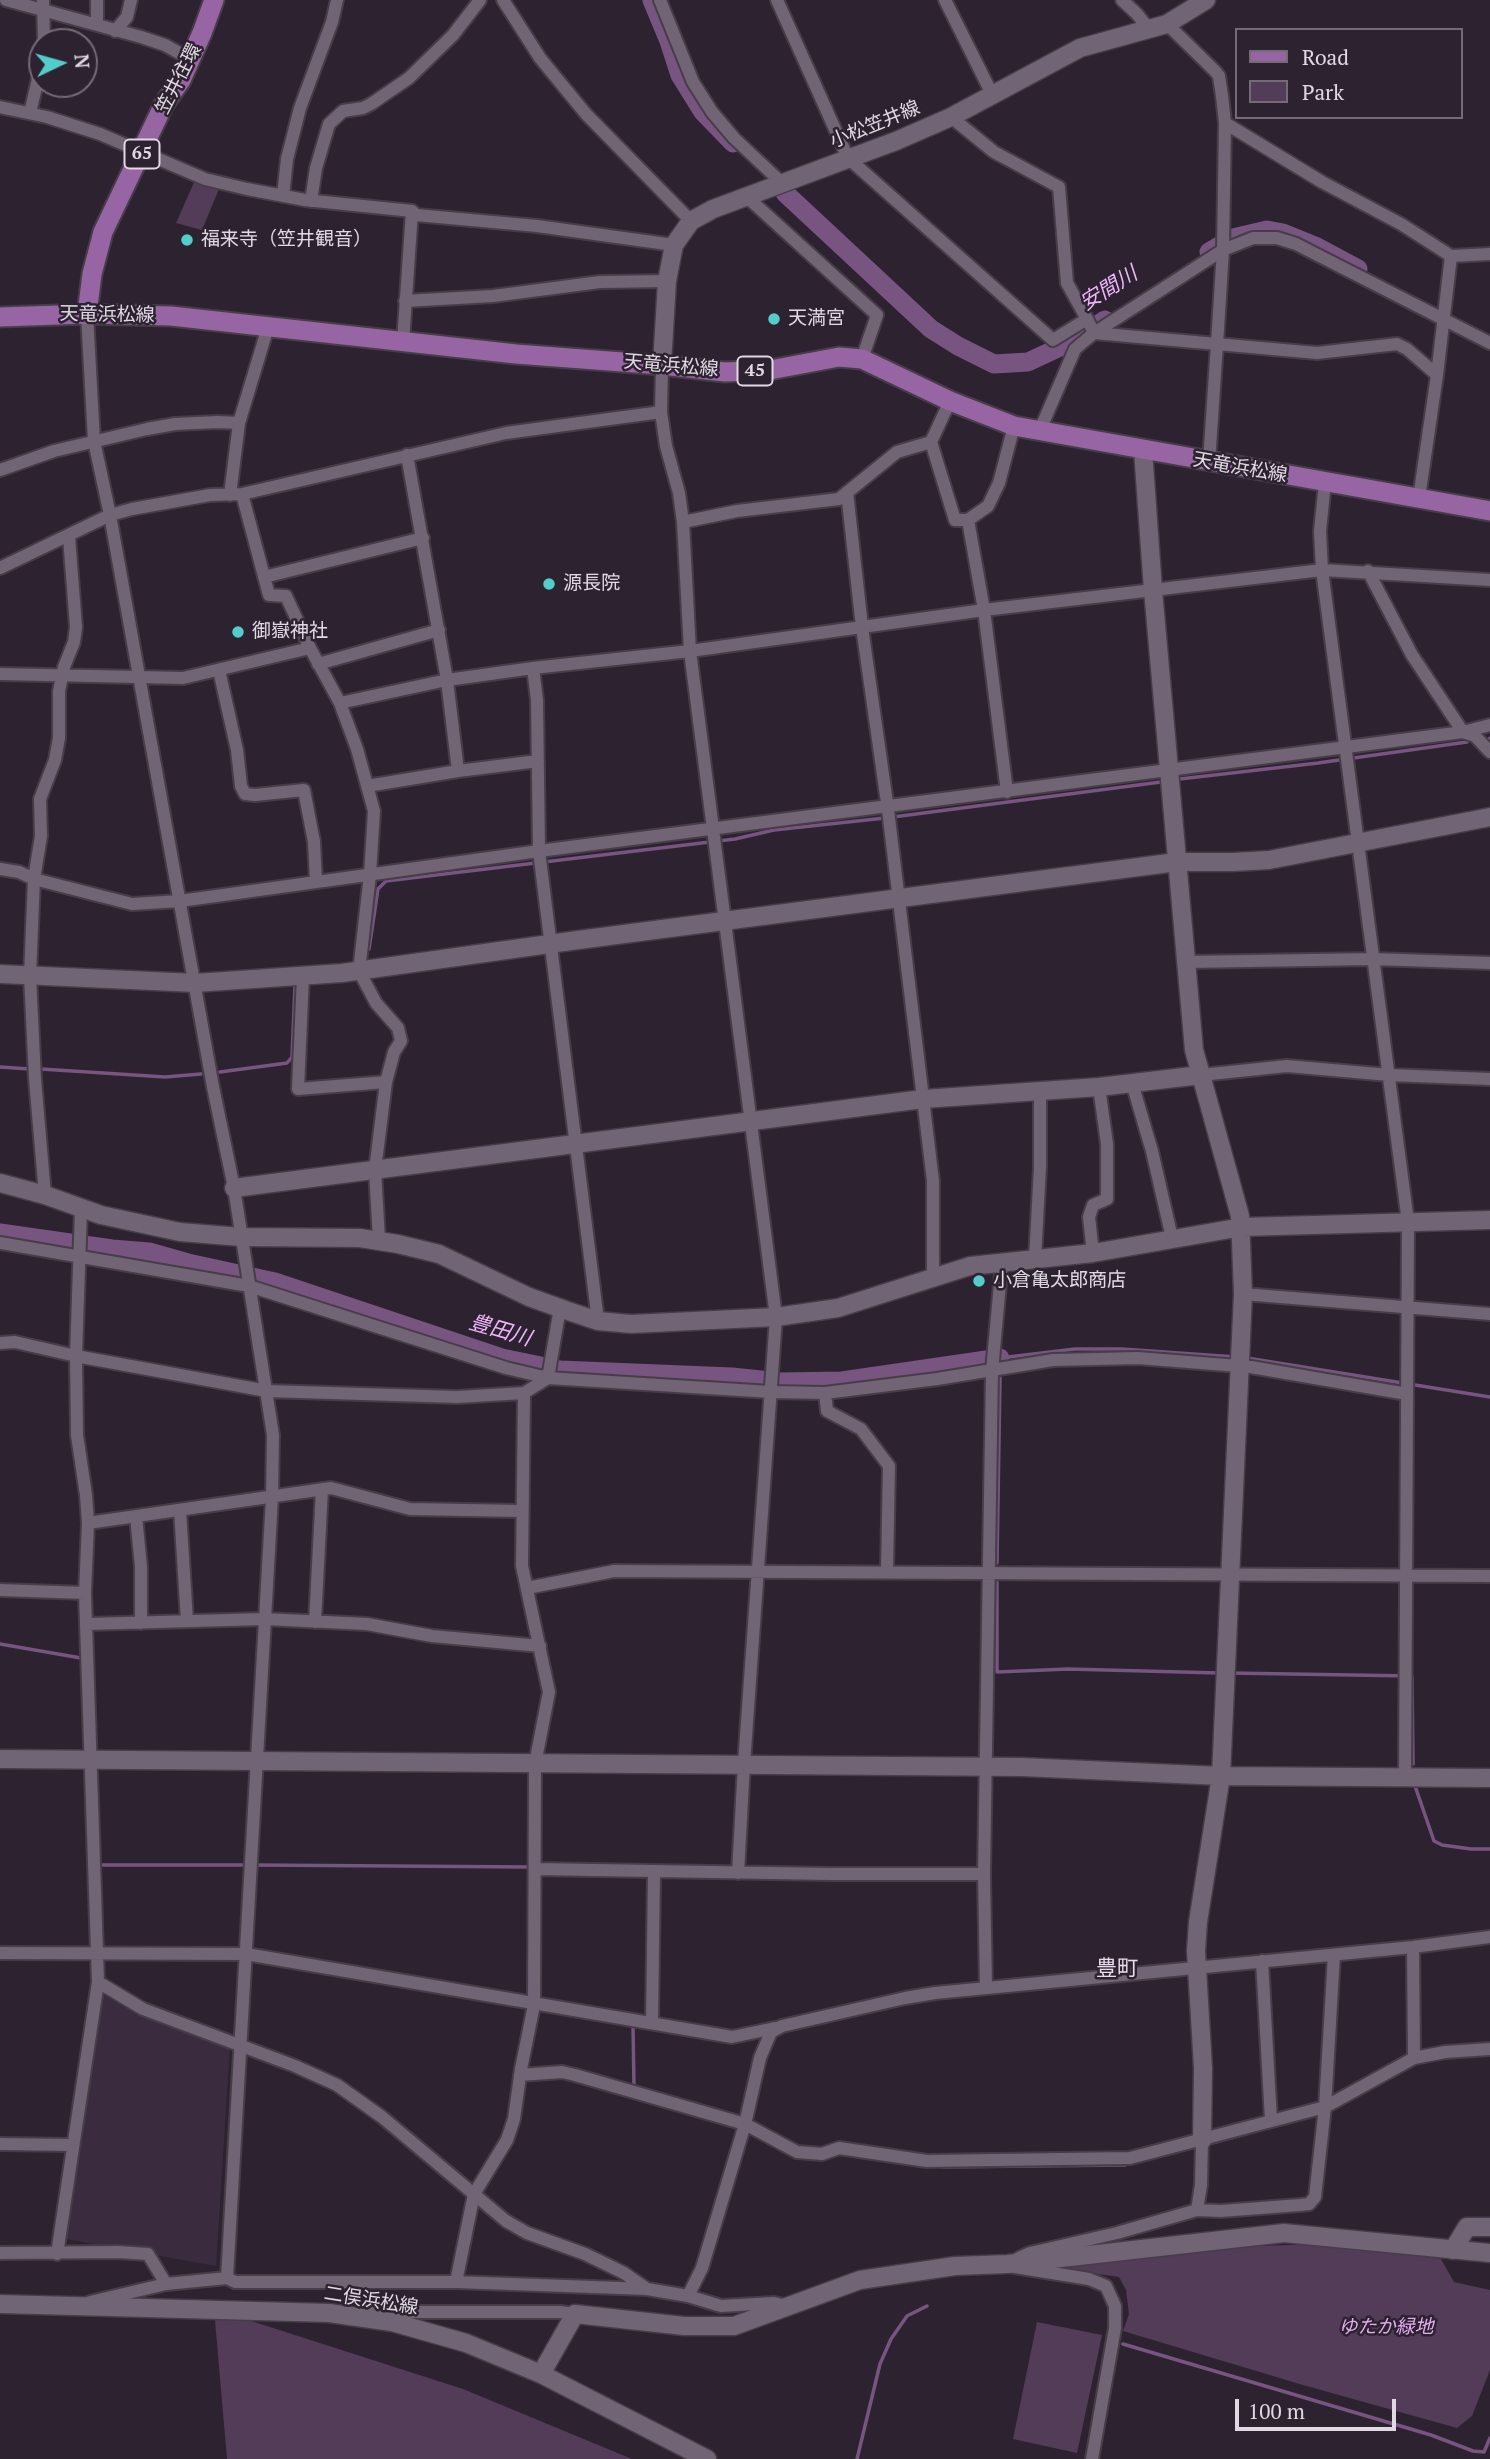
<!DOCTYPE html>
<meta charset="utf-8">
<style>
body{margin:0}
#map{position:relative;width:1490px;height:2459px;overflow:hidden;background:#2d2230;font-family:"PT Serif",serif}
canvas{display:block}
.legend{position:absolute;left:1235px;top:28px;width:228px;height:91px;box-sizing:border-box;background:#2d2230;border:2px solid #756b77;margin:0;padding:9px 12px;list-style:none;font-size:21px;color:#e0d9e2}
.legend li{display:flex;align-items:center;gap:14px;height:35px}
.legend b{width:35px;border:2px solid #756b77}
.north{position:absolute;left:28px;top:28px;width:70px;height:70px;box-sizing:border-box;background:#2d2230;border:2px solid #756b77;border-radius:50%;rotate:85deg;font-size:19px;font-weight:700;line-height:28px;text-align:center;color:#e0d9e2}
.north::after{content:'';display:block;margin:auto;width:24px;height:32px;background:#53cdcb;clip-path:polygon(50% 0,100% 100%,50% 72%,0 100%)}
.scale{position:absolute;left:1235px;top:2399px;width:161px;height:32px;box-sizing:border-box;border:4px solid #e0d9e2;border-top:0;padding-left:9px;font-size:21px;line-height:24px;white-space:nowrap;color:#e0d9e2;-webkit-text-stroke:5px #2d2230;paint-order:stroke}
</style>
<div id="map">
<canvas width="1490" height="2459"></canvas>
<ul class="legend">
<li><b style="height:9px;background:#9865a4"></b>Road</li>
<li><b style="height:19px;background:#523c57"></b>Park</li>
</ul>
<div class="north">N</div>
<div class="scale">100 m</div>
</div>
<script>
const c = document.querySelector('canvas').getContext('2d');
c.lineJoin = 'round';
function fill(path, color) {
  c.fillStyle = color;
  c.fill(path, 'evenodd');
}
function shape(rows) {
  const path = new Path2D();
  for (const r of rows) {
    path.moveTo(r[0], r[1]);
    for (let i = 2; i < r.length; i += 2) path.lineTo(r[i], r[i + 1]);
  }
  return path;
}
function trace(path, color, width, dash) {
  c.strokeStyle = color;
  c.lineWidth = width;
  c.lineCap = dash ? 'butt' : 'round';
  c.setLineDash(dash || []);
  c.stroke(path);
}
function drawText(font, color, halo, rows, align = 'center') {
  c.font = font + ' "PT Serif","Noto Sans JP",serif';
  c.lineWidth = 5;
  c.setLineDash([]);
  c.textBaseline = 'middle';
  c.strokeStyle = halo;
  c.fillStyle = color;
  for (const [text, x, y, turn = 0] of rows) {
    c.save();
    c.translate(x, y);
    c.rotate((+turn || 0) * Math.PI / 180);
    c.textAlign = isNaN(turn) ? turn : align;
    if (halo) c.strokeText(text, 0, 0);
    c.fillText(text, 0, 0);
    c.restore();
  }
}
const built = shape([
 [102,1994,140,2015,230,2046,216,2266,66,2239]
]);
const green = shape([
 [195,180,219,189,202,230,176,223],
 [1329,2244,1434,2256,1441,2259,1454,2282,1490,2290,1490,2370,1472,2416,1457,2428,1303,2385,1123,2331,1129,2314,1126,2290,1119,2277,1034,2265,1217,2247],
 [214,2309,463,2389,632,2459,227,2459],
 [1037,2322,1102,2335,1077,2453,1013,2439]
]);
const stream = shape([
 [1489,739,1490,738],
 [1180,779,1318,763,1467,742],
 [893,817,1161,782],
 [369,949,378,889,386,881,735,839,774,830,885,818],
 [0,1067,30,1069],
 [41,1069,165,1077,201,1074],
 [220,1072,287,1063,292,1057,295,986],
 [1247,1358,1490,1397],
 [1000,1363,1000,1358,1075,1349,1122,1349,1236,1357],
 [997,1563,1000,1378],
 [997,1582,997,1672,1068,1669,1219,1673],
 [0,1644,81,1658],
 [1230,1673,1412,1676,1413,1764],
 [1415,1786,1434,1841,1442,1845,1471,1849,1490,1849],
 [99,1863,100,1865,247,1865],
 [255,1865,529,1867],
 [631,2026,633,2026,634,2087,637,2088],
 [1208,2144,1249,2133],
 [875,2159,902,2163],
 [942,2167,1125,2165],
 [1123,2344,1431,2435,1473,2451,1484,2452,1490,2438],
 [857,2459,880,2364,891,2339,907,2316,927,2306]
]);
const river = shape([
 [652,0,669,41,680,75,703,112,733,143],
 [785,193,931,329,958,346,994,364,1028,362,1073,341,1105,320],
 [1209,252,1233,238,1267,230,1283,233,1315,246,1358,269],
 [0,1233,112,1249,149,1252,188,1263,275,1282,502,1358,560,1370,732,1377,780,1382,842,1381,1000,1358]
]);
const street = shape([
 [6,0,141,37,165,45,190,59],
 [43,0,44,42],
 [503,0,540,58,586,114,691,221],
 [660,0,693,82,712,112,734,138,783,184],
 [777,0,848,158,1053,340,1087,319,1094,333,1217,344,1209,462],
 [945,0,992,94],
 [1122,0,1137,14,1149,29],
 [1167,24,1215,71,1219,76,1222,96,1225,123,1223,250,1217,344,1317,353,1397,344,1407,349,1437,375],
 [97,25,97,0],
 [115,31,127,17,131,0],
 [0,107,47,117,100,134,205,179,247,189,305,200,412,211,416,215,537,226,674,245],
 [30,113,42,62],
 [951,117,994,152,1059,187,1067,283,1087,319],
 [1225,123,1322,182,1401,224,1451,256,1490,254],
 [283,196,287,159,300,108,332,22,337,0],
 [747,197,877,315,862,359],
 [311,201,316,168,329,124,343,111,363,108,371,104,409,78,453,35,480,0],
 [405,301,493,296,600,282,667,281],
 [87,314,94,441,110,515,213,1087,234,1188,273,1435,272,1498,227,2278],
 [403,342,412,211],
 [661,412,666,446,679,493,683,522,690,651,776,1317,744,1764,738,1873],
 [1040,430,1075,349,1094,333,1223,250,1253,238,1277,238,1296,244,1490,343],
 [931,442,950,401],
 [407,455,447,680,458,771],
 [0,470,54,451,147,429,175,424,218,422,239,423,268,327],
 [1325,483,1320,531,1322,570,1408,1222,1405,1777],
 [847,492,862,627,888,810,933,1181,933,1277],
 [242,494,269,595,286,596,310,648],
 [230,495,239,423],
 [1419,498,1437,375,1451,256],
 [968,520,984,610,1007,792],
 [683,522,737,511,839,499,897,452,931,442,955,520,968,520,988,506,999,483,1014,426],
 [0,568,110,515,132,509,210,495,242,494,506,433,661,412,662,365],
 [1368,571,1412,655,1463,732,1475,736,1490,752],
 [264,577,423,538],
 [318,664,439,630],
 [533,668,537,700,539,851,598,1321],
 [219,670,237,750,241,786,245,794,255,795,304,790,314,842,316,881],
 [0,674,183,678,310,648,340,703,447,680,533,668,690,651,984,610,1322,570,1490,580],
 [340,703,357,749,374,811,370,875,359,971,376,1003,398,1028,401,1041,394,1052,386,1082,375,1170,379,1240],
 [367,786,458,771,538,761],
 [0,869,19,872,34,879,132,904,180,901,539,851,1463,732,1490,725],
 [1186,962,1373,959,1490,963],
 [303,976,298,1089,386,1082],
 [1201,1075,1287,1066,1389,1075,1490,1079],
 [1132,1083,1152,1151,1172,1238],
 [45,1195,35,1079,30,976,34,879,41,836,40,799,55,760,59,738,59,691,64,667,74,642,76,627,69,537],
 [0,1243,249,1286,506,1368,548,1378,771,1392,825,1393,937,1379,1053,1360,1138,1358,1251,1367,1407,1394],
 [1093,1253,1089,1217,1093,1205,1107,1199,1107,1144,1099,1087],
 [1035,1259,1040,1167,1040,1091],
 [1243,1294,1490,1314],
 [0,1343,15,1342,76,1356,267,1391,457,1397,524,1393,548,1378,560,1308],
 [825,1393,827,1411,861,1429,889,1466,887,1571],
 [180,1510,187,1621],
 [136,1516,141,1567,141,1623],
 [88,1523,331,1488,410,1509,521,1511],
 [527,1588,614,1571,1490,1576],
 [0,1590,85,1593],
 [315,1622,322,1489],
 [87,1624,264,1619,367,1624,432,1636,540,1646],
 [535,1869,831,1874,984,1874,986,1988],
 [984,1874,992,1371,1002,1262],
 [1413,1947,1414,2058],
 [0,1953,246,1954,732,2037,775,2028],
 [1262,1961,1271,2120],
 [98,1982,143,2009,295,2066,337,2085,382,2117,506,2221,527,2233,585,2254,624,2273,647,2289],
 [652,2022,654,1872],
 [520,2075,562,2072,575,2075,745,2124,797,2152,822,2154,839,2148,927,2161,1130,2158,1325,2107,1414,2058,1445,2052,1490,2049],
 [0,2144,72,2145],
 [1197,2210,1221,2211,1300,2205,1309,2204,1315,2197,1325,2107,1334,1955],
 [0,2253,118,2252,148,2254,166,2284],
 [57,2254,98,1982,85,1593,88,1523,86,1495,77,1435,76,1356,81,1209],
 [1019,2258,1030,2253,1117,2233,1197,2210,1201,2185,1202,2140],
 [1015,2267,1089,2279,1106,2286,1115,2306,1115,2328,1092,2459],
 [456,2282,474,2194,507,2140,514,2119,521,2069,534,2005,535,1764,549,1692,522,1566,524,1393],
 [688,2296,721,2306,774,2303,787,2306],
 [90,2302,166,2284,227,2278,235,2282,456,2282,647,2289,688,2296,702,2268,745,2124,760,2058,771,2032,782,2026,905,1998,935,1993,1413,1947,1490,1937],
 [369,2312,560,2312,575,2314]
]);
const secondary = shape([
 [662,365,667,281,674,245,691,221,713,209,896,141,951,117,1080,48,1167,24,1206,0],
 [1143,450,1153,590,1194,1050,1201,1075],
 [0,974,195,983,342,973,578,940,1177,862,1234,862,1269,860,1490,817],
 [0,1183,45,1195,101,1215,180,1232,241,1237,360,1238,398,1244,439,1254,529,1297,568,1311,598,1321,631,1324,776,1317,838,1308,970,1266,1093,1253,1242,1227,1490,1220],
 [234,1188,923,1099,1099,1087,1201,1075,1240,1216,1243,1294,1221,1776,1198,1922,1196,1951,1203,2068,1202,2140],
 [0,1759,1022,1767,1221,1776,1490,1778],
 [1453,2250,1467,2227,1490,2227],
 [0,2304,329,2313,392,2322,466,2343,541,2374,707,2459],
 [541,2374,575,2314,684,2326,734,2326,860,2280,955,2266,1008,2264,1284,2233,1490,2253]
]);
const primary = shape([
 [87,314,92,274,103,232,164,104,181,80,202,33,214,0],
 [0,317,87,314,171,316,516,354,662,365,725,372,770,370,839,357,862,359,950,401,1014,426,1490,511]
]);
const markers = [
 [187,240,7,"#53cdcb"],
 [774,319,7,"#53cdcb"],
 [549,584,7,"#53cdcb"],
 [238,632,7,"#53cdcb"],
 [979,1281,7,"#53cdcb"]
];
const shields = [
 [142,154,35],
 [755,371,35]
];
const shieldNames = [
 ["65",142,154],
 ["45",755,371]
];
const streetNames = [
 ["笠井往環",179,79,-63],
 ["小松笠井線",875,125,-22],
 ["天竜浜松線",107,315,1],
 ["天竜浜松線",671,366,5],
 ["天竜浜松線",1240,468,10],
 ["二俣浜松線",371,2301,9]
];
const poiNames = [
 ["福来寺（笠井観音）",201,240],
 ["天満宮",788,319],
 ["源長院",563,584],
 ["御嶽神社",252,632],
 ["小倉亀太郎商店",993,1281]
];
const parkNames = [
 ["ゆたか緑地",1386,2328]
];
const waterNames = [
 ["安間川",1109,289,-32],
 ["豊田川",500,1331,16]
];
const neighbourhoodNames = [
 ["豊町",1117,1969]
];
fill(built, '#3a2c3e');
fill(green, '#523c57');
trace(stream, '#785481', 3.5);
trace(river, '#785481', 19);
trace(street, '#463d48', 16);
trace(secondary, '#463d48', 21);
trace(primary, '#463d48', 23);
trace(street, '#716474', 12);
trace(secondary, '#716474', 18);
trace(primary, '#9865a4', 19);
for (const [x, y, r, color] of markers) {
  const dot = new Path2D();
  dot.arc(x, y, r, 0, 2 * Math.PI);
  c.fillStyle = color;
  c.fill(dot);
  trace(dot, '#2d2230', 2.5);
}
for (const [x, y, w] of shields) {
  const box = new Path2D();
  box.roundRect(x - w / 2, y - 14.5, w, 29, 5);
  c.fillStyle = '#2d2230';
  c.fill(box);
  trace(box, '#e0d9e2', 2);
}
drawText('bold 18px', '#e0d9e2', null, shieldNames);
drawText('19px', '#e0d9e2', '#2d2230', streetNames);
drawText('19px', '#e0d9e2', '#2d2230', poiNames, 'left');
drawText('italic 19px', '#e4acf2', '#2d2230', parkNames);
drawText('italic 21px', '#edb5fb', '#2d2230', waterNames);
drawText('21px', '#e9dbed', '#2d2230', neighbourhoodNames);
</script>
